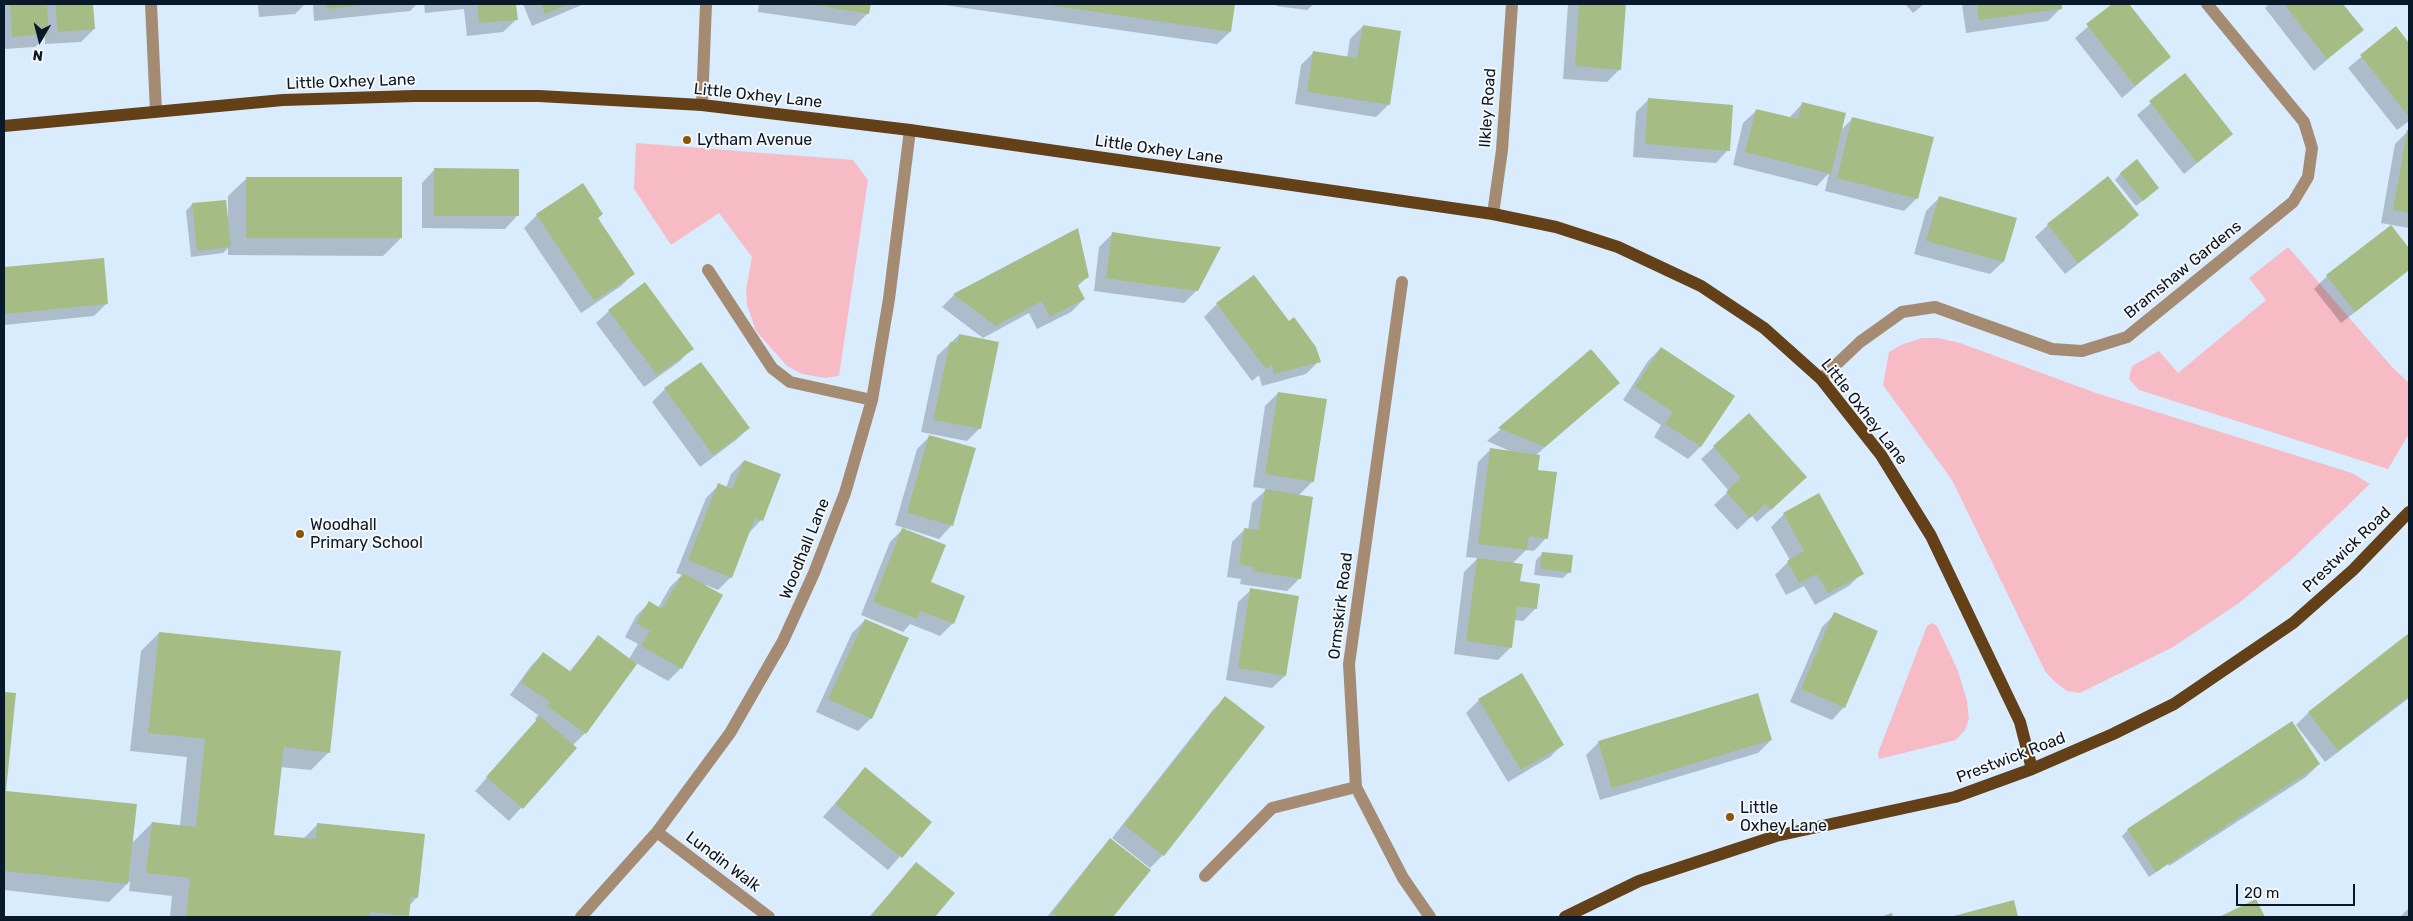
<!DOCTYPE html>
<style>
body{margin:0}
#map{position:relative;width:2413px;height:921px;overflow:hidden;background:#d8ecfe;font-family:Rubik,sans-serif}
canvas{display:block}
.frame{position:absolute;inset:0;border:5px solid #07192a;pointer-events:none}
.north{position:absolute;left:15px;top:15px;width:50px;height:50px;-webkit-text-stroke:4px #f6f6f6;paint-order:stroke;rotate:188deg;font-size:14px;font-weight:700;line-height:20px;text-align:center;color:#07192a}
.north::after{content:'';display:block;margin:auto;width:18px;height:22px;background:#07192a;clip-path:polygon(50% 0,100% 100%,50% 72%,0 100%)}
.scale{position:absolute;left:2236px;top:884px;width:119px;height:22px;box-sizing:border-box;border:2px solid #07192a;border-top:0;padding-left:6px;font-size:15px;line-height:18px;white-space:nowrap;color:#07192a;-webkit-text-stroke:4px #f6f6f6;paint-order:stroke}
</style>
<div id="map">
<canvas width="2413" height="921"></canvas>
<div class="frame"></div>
<div class="north">N</div>
<div class="scale">20 m</div>
</div>
<script>
const c = document.querySelector('canvas').getContext('2d');
c.lineJoin = 'round';
function fill(path, color) {
  c.fillStyle = color;
  c.fill(path, 'evenodd');
}
function shape(rows) {
  const path = new Path2D();
  for (const r of rows) {
    path.moveTo(r[0], r[1]);
    for (let i = 2; i < r.length; i += 2) path.lineTo(r[i], r[i + 1]);
  }
  return path;
}
function trace(path, color, width, dash) {
  c.strokeStyle = color;
  c.lineWidth = width;
  c.lineCap = dash ? 'butt' : 'round';
  c.setLineDash(dash || []);
  c.stroke(path);
}
function drawText(font, color, halo, rows, align = 'center') {
  c.font = font + ' Rubik,sans-serif';
  c.lineWidth = 4;
  c.setLineDash([]);
  c.textBaseline = 'middle';
  c.strokeStyle = halo;
  c.fillStyle = color;
  for (const [text, x, y, turn = 0] of rows) {
    c.save();
    c.translate(x, y);
    c.rotate((+turn || 0) * Math.PI / 180);
    c.textAlign = isNaN(turn) ? turn : align;
    if (halo) c.strokeText(text, 0, 0);
    c.fillText(text, 0, 0);
    c.restore();
  }
}
const green = shape([
 [636,143,853,160,868,180,839,376,825,378,802,374,787,366,756,331,747,305,746,290,752,257,719,213,671,245,634,189],
 [2288,247,2392,367,2409,383,2409,434,2388,469,2139,390,2129,379,2132,366,2159,351,2178,373,2266,300,2249,278],
 [1922,338,1938,338,1960,343,2096,393,2352,473,2370,484,2291,560,2239,603,2173,647,2080,693,2067,691,2055,682,2045,671,1952,480,1883,385,1889,352,1901,345],
 [1932,623,1937,626,1958,671,1967,701,1969,719,1965,730,1956,740,1879,759,1878,753,1927,626]
]);
const shadow = shape([
 [4,4,92,4,94,29,81,42,45,44,45,37,35,47,4,49],
 [258,4,305,4,295,14,259,17],
 [313,4,417,4,410,11,314,21],
 [424,4,515,4,516,20,503,32,467,36,464,9,425,13],
 [523,4,584,4,532,26],
 [759,4,869,4,868,13,855,26,758,12],
 [937,4,1234,4,1230,32,1217,44],
 [1277,4,1314,4,1307,10,1276,6],
 [1568,4,1625,4,1620,69,1607,82,1563,79],
 [1905,4,1924,4,1913,13],
 [1962,4,2060,4,2061,8,2048,21,1966,33],
 [2114,4,2127,4,2169,57,2122,98,2075,38],
 [2269,4,2341,4,2362,30,2314,71,2265,8],
 [1363,26,1389,104,1376,117,1295,104,1301,65,1314,52,1347,58,1350,39],
 [2396,28,2409,45,2409,121,2397,130,2348,68],
 [2185,74,2232,134,2184,174,2137,115],
 [1649,99,1728,150,1716,163,1633,157,1636,112],
 [1802,104,1840,131,1853,118,1917,198,1904,211,1825,191,1829,173,1817,186,1733,165,1743,123,1756,111,1789,118],
 [2408,131,2409,132,2409,228,2381,223,2395,144],
 [434,170,517,216,505,229,422,228,422,183],
 [2121,173,2151,194,2136,206,2115,180],
 [247,178,401,238,383,256,228,255,228,248,223,253,191,257,186,211,192,204,228,217,228,196],
 [1939,198,2003,262,1990,274,1914,254,1926,211],
 [2138,214,2125,227,2065,274,2035,237,2048,225],
 [537,215,634,273,621,286,581,313,524,228],
 [2391,227,2409,251,2409,270,2341,323,2314,289,2327,276],
 [1112,234,1197,290,1184,303,1094,291,1099,247],
 [102,259,107,303,94,316,4,325,4,268],
 [1088,276,1077,287,1084,299,1071,312,1037,329,1029,313,983,338,942,307,954,295],
 [1217,304,1319,361,1306,374,1262,386,1259,375,1252,381,1204,317],
 [609,311,692,348,680,361,644,387,596,323],
 [959,335,980,428,967,441,921,432,937,356],
 [1661,348,1734,396,1700,447,1688,459,1654,437,1661,425,1623,400,1648,361],
 [1591,351,1618,383,1536,455,1546,538,1534,551,1526,550,1512,564,1519,583,1536,608,1523,621,1514,620,1511,647,1498,660,1454,654,1464,572,1478,558,1466,557,1478,462,1491,449,1510,451,1487,441],
 [701,363,749,428,736,440,700,467,652,402,665,389],
 [1278,393,1313,481,1298,496,1300,578,1287,591,1240,584,1241,579,1227,577,1232,542,1245,529,1248,530,1252,503,1267,489,1253,487,1265,406],
 [930,436,974,449,951,526,939,539,905,528,904,530,929,583,953,623,940,636,910,624,903,632,861,615,890,542,904,528,895,525,917,449],
 [1714,447,1792,490,1757,522,1752,516,1737,530,1714,505,1729,491,1701,459],
 [744,461,761,520,748,534,731,577,718,590,706,585,681,668,668,681,636,663,585,733,572,746,575,748,509,821,475,791,537,721,535,719,538,715,510,695,531,666,544,653,569,672,598,637,629,659,638,644,625,637,636,616,649,603,658,608,670,587,682,575,676,573,706,498,719,485,726,488,731,474],
 [1784,514,1862,573,1849,586,1815,605,1804,586,1786,595,1775,575,1790,560,1771,527],
 [1543,553,1569,572,1563,578,1534,575,1536,560],
 [1251,590,1285,676,1272,688,1226,680,1238,602],
 [1835,614,1844,707,1832,720,1790,702,1822,627],
 [865,620,871,718,858,731,816,712,852,633],
 [159,633,329,752,311,770,280,767,273,836,303,839,318,824,417,897,409,906,406,917,170,917,172,896,129,891,130,881,109,902,4,890,4,693,15,694,4,792,131,844,152,823,180,826,187,757,130,751,141,651],
 [2409,635,2409,698,2325,762,2296,725,2309,712],
 [1225,698,1163,855,1150,868,1112,838,1212,711],
 [1479,700,1563,744,1550,757,1508,782,1466,713],
 [1771,740,1758,753,1600,800,1586,755,1599,742],
 [2319,764,2306,777,2169,866,2168,864,2149,877,2122,836,2128,830],
 [865,769,930,822,888,870,823,817],
 [1110,840,1149,870,1112,917,1047,917,1098,853],
 [916,863,953,893,933,917,869,917],
 [2013,901,2017,917,1953,917],
 [2409,908,2409,917,2401,917,2401,916]
]);
const building = shape([
 [10,4,47,4,49,34,12,37],
 [55,4,93,4,95,29,58,32],
 [326,4,363,4,363,5,327,9],
 [477,4,516,4,518,20,479,23],
 [541,4,569,4,545,14],
 [809,4,871,4,869,14],
 [1042,4,1235,4,1231,32],
 [1579,4,1626,4,1621,70,1575,66],
 [1977,4,2062,4,2062,9,1979,20],
 [2112,4,2129,4,2171,57,2135,86,2086,24],
 [2284,4,2343,4,2364,30,2327,59],
 [1363,25,1401,31,1390,105,1307,92,1313,51,1357,58],
 [2396,26,2409,43,2409,117,2360,55],
 [2185,73,2233,134,2197,163,2149,101],
 [1648,98,1733,105,1730,151,1645,144],
 [1802,102,1846,113,1831,174,1745,152,1756,109,1798,119],
 [1852,117,1934,137,1918,199,1837,178],
 [2407,130,2409,130,2409,213,2393,210],
 [2137,159,2159,188,2143,201,2120,173],
 [434,168,519,169,519,216,434,216],
 [2108,176,2139,215,2078,263,2047,224],
 [246,177,402,177,402,238,246,238],
 [583,183,603,214,598,218,635,274,594,301,536,214],
 [1939,196,2017,218,2004,262,1926,241],
 [226,200,231,247,197,251,192,203],
 [2391,225,2409,248,2409,270,2355,312,2326,275],
 [1078,228,1089,277,1077,284,1085,299,1050,317,1042,301,996,326,953,294],
 [1112,232,1158,239,1221,247,1198,291,1151,285,1106,278],
 [104,258,108,304,5,314,4,267],
 [1254,275,1289,321,1294,317,1316,347,1321,362,1274,374,1272,364,1266,369,1216,303],
 [645,282,694,349,657,375,608,310],
 [959,334,999,342,981,429,933,420,950,342,957,343],
 [1661,347,1735,396,1701,447,1665,424,1673,412,1635,387],
 [1591,349,1620,383,1545,447,1498,428],
 [701,362,750,428,713,455,664,388],
 [1278,392,1327,399,1314,482,1265,474],
 [1749,413,1807,477,1771,510,1765,504,1750,518,1726,492,1741,478,1713,446],
 [929,435,976,448,953,526,907,513],
 [1490,448,1540,455,1538,470,1557,472,1548,539,1529,536,1527,550,1478,544],
 [744,460,781,474,763,521,755,518,732,578,688,560,718,483,732,489],
 [1265,489,1313,497,1301,579,1252,571,1253,567,1239,564,1244,528,1258,530],
 [1819,493,1864,574,1828,593,1817,574,1799,583,1787,561,1804,551,1783,513],
 [902,528,946,545,931,582,965,596,954,624,920,611,917,619,873,602],
 [1542,552,1573,555,1571,573,1540,569],
 [1477,558,1523,564,1520,581,1540,584,1537,609,1517,606,1512,648,1466,641],
 [683,573,723,595,682,669,641,646,650,631,636,623,649,601,662,609],
 [1250,588,1299,596,1286,676,1238,668],
 [1834,612,1878,631,1845,708,1801,689],
 [865,619,909,638,872,719,828,699],
 [159,632,341,651,330,753,284,747,274,835,316,839,317,823,425,834,418,898,411,897,409,916,370,912,369,917,186,917,190,878,146,873,152,822,196,827,205,739,148,733],
 [2409,633,2409,696,2338,751,2308,712],
 [598,635,637,664,586,734,547,706,550,702,521,682,543,652,571,672],
 [1522,673,1564,745,1521,770,1478,699],
 [4,692,16,693,6,791,137,804,128,884,4,871],
 [1758,693,1772,740,1612,788,1598,741],
 [1225,696,1265,727,1164,856,1124,825],
 [540,716,577,748,523,809,486,777],
 [2292,721,2320,764,2156,872,2127,829],
 [865,767,932,822,902,858,835,804],
 [1110,838,1151,870,1113,917,1058,917,1052,913],
 [916,862,955,893,935,917,870,917],
 [2256,899,2265,917,2219,917],
 [2014,900,2018,917,1950,917],
 [1892,913,1893,917,1880,917]
]);
const minor = shape([
 [151,4,156,111],
 [702,105,706,4],
 [1493,214,1502,150,1512,4],
 [708,270,772,368,790,382,872,400],
 [1402,282,1349,664,1356,787,1403,878,1430,917],
 [1821,379,1860,342,1902,312,1935,307,2052,349,2082,351,2127,337,2293,202,2308,177,2312,148,2304,122,2207,4],
 [657,832,769,917],
 [1205,876,1272,808,1356,787],
 [581,917,657,832,730,733,783,641,814,573,845,493,872,400,889,299,910,130]
]);
const major = shape([
 [4,126,283,100,414,96,539,96,702,105,910,130,1493,214,1556,227,1618,247,1701,286,1764,328,1821,379,1881,455,1931,536,2020,722,2032,769],
 [1565,917,1639,881,1776,836,1955,797,2032,769,2113,734,2174,704,2293,623,2353,570,2409,512]
]);
const markers = [
 [687,140,5,"#8b5507"],
 [300,534,5,"#8b5507"],
 [1730,817,5,"#8b5507"]
];
const streetNames = [
 ["Little Oxhey Lane",351,82,-2],
 ["Little Oxhey Lane",758,96,6],
 ["Ilkley Road",1488,108,-86],
 ["Little Oxhey Lane",1159,150,8],
 ["Bramshaw Gardens",2183,270,-39],
 ["Little Oxhey Lane",1864,412,52],
 ["Woodhall Lane",805,549,-68],
 ["Prestwick Road",2347,550,-44],
 ["Ormskirk Road",1341,606,-83],
 ["Prestwick Road",2011,758,-21],
 ["Lundin Walk",723,862,37]
];
const poiNames = [
 ["Lytham Avenue",697,140],
 ["Woodhall",310,525],
 ["Primary School",310,543],
 ["Little",1740,808],
 ["Oxhey Lane",1740,826]
];
fill(green, '#f7bbc6');
fill(shadow, '#0003');
fill(building, '#a5bd84');
trace(minor, '#a58b71', 12);
trace(major, '#634017', 12);
for (const [x, y, r, color] of markers) {
  const dot = new Path2D();
  dot.arc(x, y, r, 0, 2 * Math.PI);
  c.fillStyle = color;
  c.fill(dot);
  trace(dot, '#f6f6f6', 2);
}
drawText('16px', '#07192a', '#f6f6f6', streetNames);
drawText('16px', '#07192a', '#f6f6f6', poiNames, 'left');
</script>
